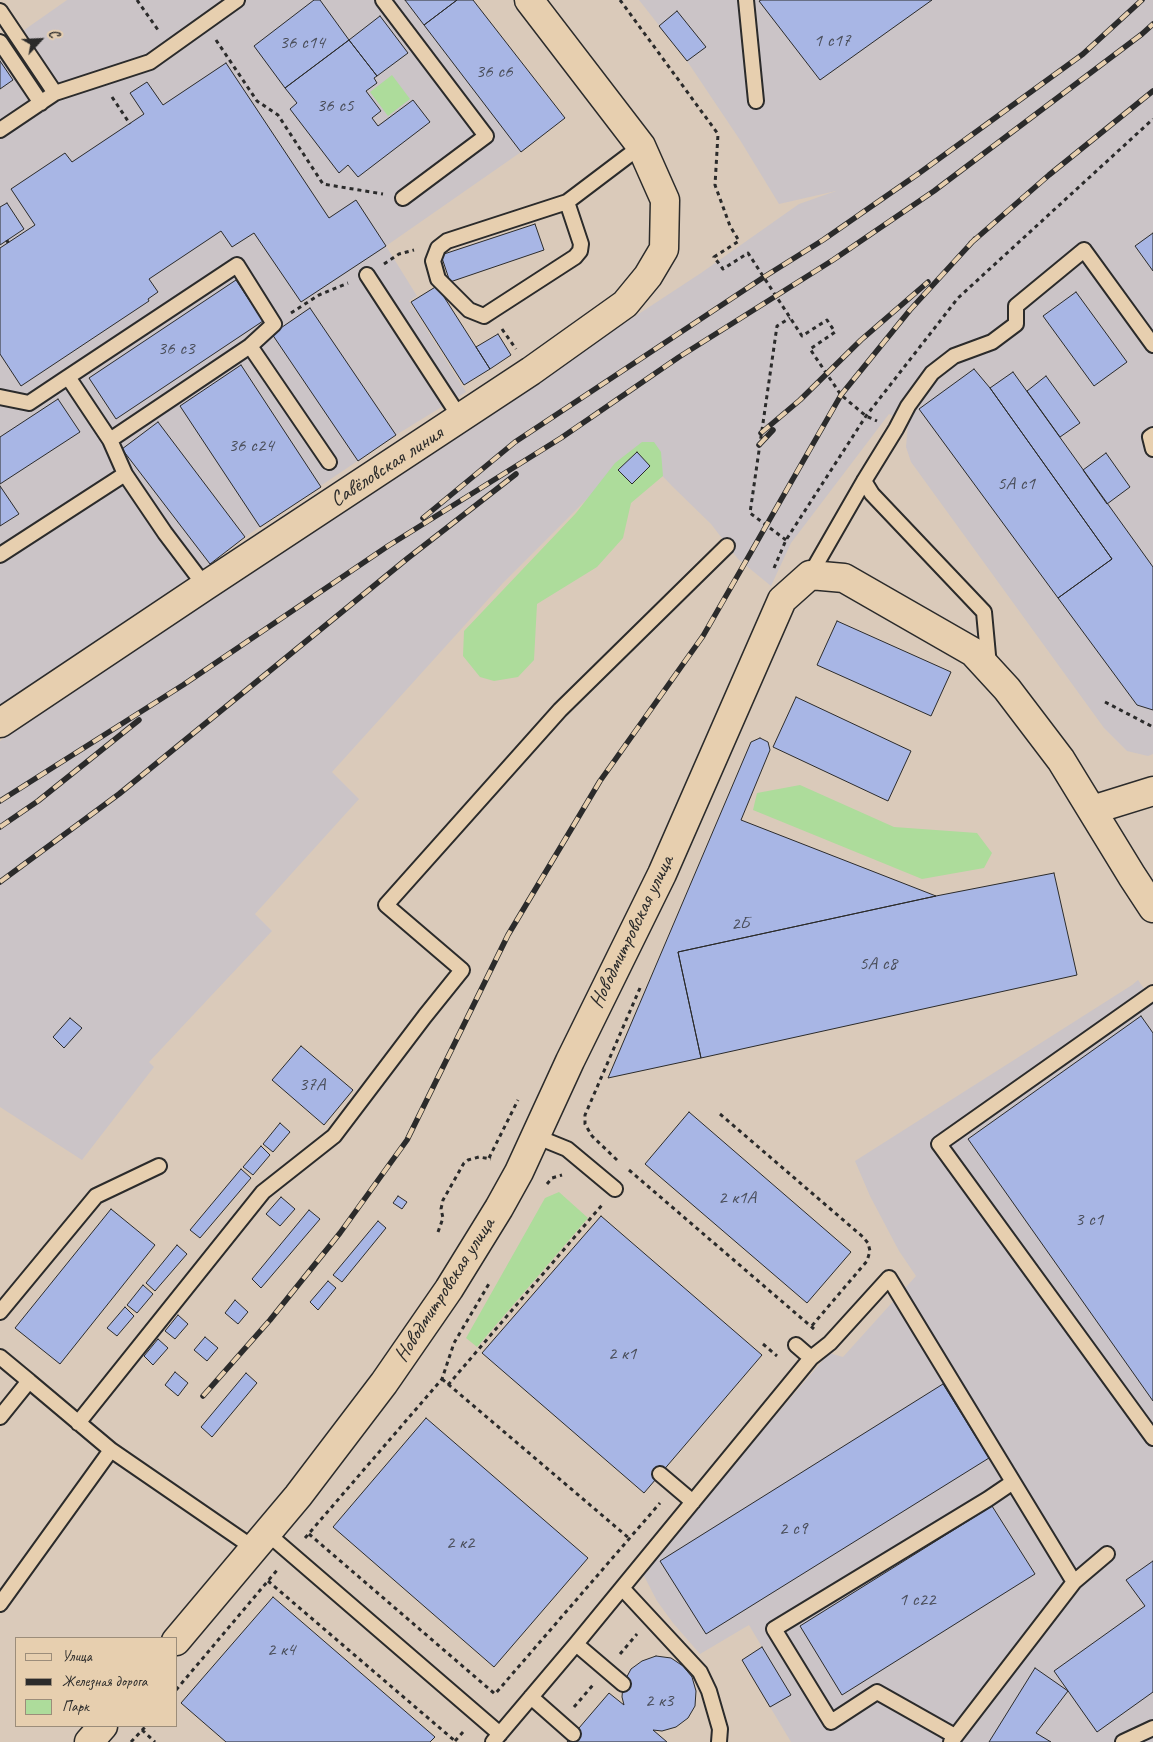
<!DOCTYPE html>
<meta charset="utf-8">
<style>
body{margin:0}
#map{position:relative;width:1153px;height:1742px;overflow:hidden;background:#dacaba;font-family:Caveat,sans-serif}
canvas{display:block}
.legend{position:absolute;left:15px;top:1637px;width:162px;height:90px;box-sizing:border-box;background:#e7cfaf;border:1px solid #9c8d7a;margin:0;padding:6px 9px;list-style:none;font-size:15px;color:#2b2b2b}
.legend li{display:flex;align-items:center;gap:10px;height:25px}
.legend b{width:25px;border:1px solid #9c8d7a}
.north{position:absolute;left:15px;top:15px;width:50px;height:50px;-webkit-text-stroke:4px #e7cfaf;paint-order:stroke;rotate:65deg;font-size:14px;font-weight:700;line-height:20px;text-align:center;color:#2b2b2b}
.north::after{content:'';display:block;margin:auto;width:18px;height:22px;background:#2b2b2b;clip-path:polygon(50% 0,100% 100%,50% 72%,0 100%)}
</style>
<div id="map">
<canvas width="1153" height="1742"></canvas>
<ul class="legend">
<li><b style="height:6px;background:#e7cfaf"></b>Улица</li>
<li><b style="height:6px;background:#2b2b2b"></b>Железная дорога</li>
<li><b style="height:14px;background:#addc9b"></b>Парк</li>
</ul>
<div class="north">С</div>
</div>
<script>
const c = document.querySelector('canvas').getContext('2d');
c.lineJoin = 'round';
function fill(path, color) {
  c.fillStyle = color;
  c.fill(path, 'evenodd');
}
function shape(rows) {
  const path = new Path2D();
  for (const r of rows) {
    path.moveTo(r[0], r[1]);
    for (let i = 2; i < r.length; i += 2) path.lineTo(r[i], r[i + 1]);
  }
  return path;
}
function trace(path, color, width, dash) {
  c.strokeStyle = color;
  c.lineWidth = width;
  c.lineCap = dash ? 'butt' : 'round';
  c.setLineDash(dash || []);
  c.stroke(path);
}
function drawText(font, color, halo, rows, align = 'center') {
  c.font = font + ' Caveat,sans-serif';
  c.lineWidth = 5;
  c.setLineDash([]);
  c.textBaseline = 'middle';
  c.strokeStyle = halo;
  c.fillStyle = color;
  for (const [text, x, y, turn = 0] of rows) {
    c.save();
    c.translate(x, y);
    c.rotate((+turn || 0) * Math.PI / 180);
    c.textAlign = isNaN(turn) ? turn : align;
    if (halo) c.strokeText(text, 0, 0);
    c.fillText(text, 0, 0);
    c.restore();
  }
}
const built = shape([
 [67,0,473,0,565,118,521,152,386,246,417,296,409,301,466,392,396,435,245,537,210,564,0,705,0,47],
 [639,0,1153,0,1153,754,1148,756,1127,751,1104,728,911,462,906,447,908,424,889,414,791,543,771,586,738,559,711,524,672,486,637,449,502,584,332,772,359,799,255,914,272,931,149,1062,154,1067,82,1160,0,1107,0,741,375,487,701,273,799,204,836,191,779,204,740,140,687,61],
 [1138,980,1153,1002,1153,1742,791,1742,742,1660,762,1647,749,1625,700,1654,673,1623,657,1601,642,1572,829,1353,843,1357,916,1276,899,1251,870,1196,855,1161,1132,985]
]);
const green = shape([
 [392,75,410,99,388,116,370,92],
 [642,442,654,442,661,452,663,476,631,503,623,538,597,567,537,604,534,660,518,677,494,681,480,677,463,656,464,631,576,513,615,463],
 [800,785,894,827,977,833,992,853,984,868,922,879,753,810,757,793],
 [559,1192,588,1218,477,1347,466,1338,545,1198]
]);
const building = shape([
 [314,0,320,0,349,40,285,88,254,46,314,0],
 [405,0,457,0,424,25,405,0],
 [457,0,473,0,565,118,521,152,424,25,457,0],
 [761,0,932,0,820,80,759,1,761,0],
 [677,11,706,47,687,61,659,26,677,11],
 [380,16,408,53,377,76,349,40,380,16],
 [349,40,377,76,374,78,377,83,366,91,381,111,372,118,378,126,413,100,430,122,358,177,348,165,339,173,290,109,297,103,285,88,349,40],
 [0,61,13,80,0,89,0,61],
 [226,63,329,218,356,200,386,246,301,302,254,233,232,247,221,231,149,279,158,292,148,299,149,301,21,386,0,354,0,248,35,225,11,189,65,153,72,162,144,114,130,93,147,82,163,105,226,63],
 [7,203,24,229,0,245,0,207,7,203],
 [535,224,544,250,450,282,441,255,535,224],
 [1153,233,1153,271,1135,246,1153,233],
 [236,280,263,321,116,419,89,378,236,280],
 [437,286,490,369,464,385,411,302,437,286],
 [1076,292,1127,362,1094,386,1043,316,1076,292],
 [310,308,396,435,358,461,272,334,310,308],
 [498,334,511,355,490,369,476,347,498,334],
 [241,365,321,487,260,527,180,406,241,365],
 [974,369,990,388,1112,559,1058,598,919,409,974,369],
 [1013,372,1153,567,1153,710,1137,705,1058,598,1112,559,990,388,1013,372],
 [1046,376,1080,423,1060,437,1027,391,1046,376],
 [58,399,80,432,0,484,0,437,58,399],
 [158,422,245,537,210,564,122,449,158,422],
 [637,452,650,466,632,484,618,470,637,452],
 [1106,453,1130,487,1107,504,1083,470,1106,453],
 [0,486,19,514,0,526,0,486],
 [837,621,951,672,931,716,817,665,837,621],
 [796,697,911,751,888,801,773,747,796,697],
 [760,738,768,742,770,750,741,820,936,896,678,952,701,1058,608,1078,751,742,760,738],
 [1054,873,1077,975,701,1058,678,952,936,896,1054,873],
 [1141,1016,1153,1033,1153,1401,968,1139,1141,1016],
 [70,1018,82,1028,64,1048,53,1037,70,1018],
 [301,1046,353,1090,324,1125,272,1080,301,1046],
 [689,1112,851,1252,807,1303,645,1164,689,1112],
 [280,1123,290,1132,273,1152,263,1144,280,1123],
 [261,1146,270,1155,253,1175,243,1167,261,1146],
 [241,1169,251,1178,200,1238,190,1230,241,1169],
 [398,1196,407,1202,402,1209,393,1203,398,1196],
 [281,1197,295,1209,280,1226,266,1214,281,1197],
 [111,1209,155,1245,60,1364,15,1328,111,1209],
 [309,1210,320,1219,261,1288,252,1279,309,1210],
 [601,1216,762,1355,644,1493,482,1353,601,1216],
 [378,1221,386,1228,342,1282,333,1275,378,1221],
 [177,1245,187,1254,155,1291,146,1283,177,1245],
 [328,1281,336,1288,318,1310,310,1302,328,1281],
 [143,1285,153,1294,137,1313,127,1305,143,1285],
 [235,1300,248,1312,238,1324,225,1313,235,1300],
 [125,1307,134,1316,117,1336,107,1328,125,1307],
 [178,1315,188,1324,175,1339,165,1331,178,1315],
 [205,1337,218,1348,207,1361,194,1350,205,1337],
 [158,1339,168,1348,153,1365,144,1356,158,1339],
 [175,1372,188,1383,178,1396,165,1385,175,1372],
 [246,1373,257,1383,212,1437,201,1427,246,1373],
 [943,1384,989,1458,706,1634,660,1561,943,1384],
 [426,1418,588,1558,494,1667,333,1527,426,1418],
 [992,1506,1035,1574,842,1695,800,1626,992,1506],
 [1153,1561,1153,1692,1097,1732,1054,1671,1145,1606,1126,1580,1153,1561],
 [273,1597,435,1737,430,1742,226,1742,181,1703,273,1597],
 [762,1647,791,1695,770,1707,742,1660,762,1647],
 [656,1656,671,1658,683,1666,692,1677,696,1691,695,1706,688,1718,676,1727,662,1731,653,1730,667,1742,567,1742,609,1693,624,1705,622,1697,623,1684,631,1669,642,1661,656,1656],
 [1035,1668,1068,1691,1036,1733,1051,1742,989,1742,1035,1668]
]);
const path = shape([
 [137,0,158,30],
 [620,0,718,134,715,185,730,226,739,241,714,257,723,269,748,253,802,336,827,320,835,332,810,349,841,395,866,416,877,421],
 [216,40,257,101,278,115,323,184,383,194],
 [112,97,130,124],
 [7,240,8,243],
 [384,264,399,254,414,250],
 [291,313,319,295,348,283],
 [502,329,516,349],
 [786,540,750,513,777,326,790,318],
 [774,568,786,540,866,416,958,298,1153,119],
 [1105,702,1153,727],
 [720,1114,863,1237,868,1243,870,1251,867,1261,810,1328],
 [489,1158,518,1100],
 [617,1160,592,1136,585,1124,585,1115,640,988],
 [629,1170,814,1329],
 [547,1184,552,1178,562,1175],
 [438,1232,443,1218,441,1209,443,1200,464,1163,468,1160,479,1157,491,1159],
 [763,1344,777,1356],
 [442,1379,630,1539],
 [448,1385,602,1205],
 [309,1534,495,1694,660,1503],
 [305,1538,442,1379,454,1343,490,1282],
 [268,1581,455,1741],
 [620,1654,637,1634],
 [176,1690,278,1569],
 [574,1707,593,1685],
 [142,1730,155,1742],
 [455,1741,464,1731],
 [131,1742,146,1726]
]);
const service = shape([
 [383,0,486,136,403,198],
 [746,0,756,101],
 [0,11,55,93],
 [0,42,41,103],
 [0,130,55,93,150,62,237,0],
 [567,202,581,244,580,251,575,257,490,312,484,316,469,310,438,279,433,261,438,248,447,241,567,202,641,146],
 [367,275,461,419],
 [250,346,329,462],
 [68,377,237,265,274,324,250,346,110,440],
 [0,397,29,403,68,377,110,440,125,474,0,555],
 [1153,435,1150,437,1153,449],
 [125,474,165,533,205,586],
 [864,481,872,494,984,612,989,666],
 [810,575,864,481,896,429,908,406,932,373,954,356,992,342,1016,324,1016,306,1084,250,1153,345],
 [1153,993,939,1144,1153,1438],
 [535,1136,567,1149,615,1189],
 [0,1312,96,1196,159,1166],
 [796,1345,811,1358],
 [0,1357,29,1381],
 [0,1417,29,1381,111,1450],
 [78,1423,263,1192,334,1136,425,1016,462,970,386,905,560,710,727,546],
 [660,1474,693,1502],
 [268,1534,500,1734],
 [1074,1582,1107,1554],
 [622,1588,700,1672,709,1691,720,1729,719,1742],
 [0,1604,111,1450,255,1549],
 [576,1644,623,1684],
 [531,1697,573,1734],
 [955,1736,877,1692,831,1722,774,1629,988,1499,1013,1482],
 [493,1742,576,1644,811,1358,830,1343,889,1278,1074,1582,951,1742],
 [1123,1742,1153,1728]
]);
const minor = shape([
 [0,723,205,586,531,371,625,304,648,276,664,249,665,200,641,146,529,0]
]);
const tertiary = shape([
 [1092,810,1153,791],
 [176,1641,298,1496,384,1383,449,1289,499,1208,519,1172,570,1061,662,874,782,600,810,575,844,578,973,652,1007,689,1061,760,1132,876,1153,908],
 [89,1742,103,1726]
]);
const rail = shape([
 [971,243,1049,175,1153,91],
 [761,433,800,400,861,340,928,282],
 [759,445,773,430],
 [423,518,515,442,764,277,823,240,918,174,1083,54,1142,0],
 [0,801,183,685,388,546,561,438,679,357,833,260,934,191,1142,34,1153,24],
 [0,827,38,801,139,720],
 [0,882,119,794,408,558,516,474],
 [203,1396,270,1320,340,1233,407,1140,508,935,600,781,703,636,841,395,910,310,975,239]
]);
const numberNames = [
 ["1 с17",832,41],
 ["36 с14",302,43],
 ["36 с6",494,72],
 ["36 с5",335,106],
 ["36 с3",176,349],
 ["36 с24",251,446],
 ["5А с1",1016,484],
 ["2Б",740,924],
 ["5А с8",878,964],
 ["37А",312,1085],
 ["2 к1А",737,1198],
 ["3 с1",1089,1220],
 ["2 к1",622,1354],
 ["2 с9",793,1529],
 ["2 к2",460,1543],
 ["1 с22",917,1600],
 ["2 к4",281,1650],
 ["2 к3",659,1701]
];
const streetNames = [
 ["Савёловская линия",387,467,-33],
 ["Новодмитровская улица",632,932,-64],
 ["Новодмитровская улица",445,1290,-57]
];
fill(built, '#cbc4c7');
fill(green, '#addc9b');
fill(building, '#a8b6e5');
trace(building, '#2b2b2b', 1);
trace(service, '#2b2b2b', 18);
trace(minor, '#2b2b2b', 31);
trace(tertiary, '#2b2b2b', 31);
trace(path, '#2b2b2b', 3, [4, 4]);
trace(service, '#e7cfaf', 14);
trace(minor, '#e7cfaf', 28);
trace(tertiary, '#e7cfaf', 28);
trace(rail, '#2b2b2b', 5.5);
trace(rail, '#e7cfaf', 4, [11]);
drawText('19px', '#4a4e5a', null, numberNames);
drawText('21px', '#2b2b2b', '#e7cfaf', streetNames);
</script>
